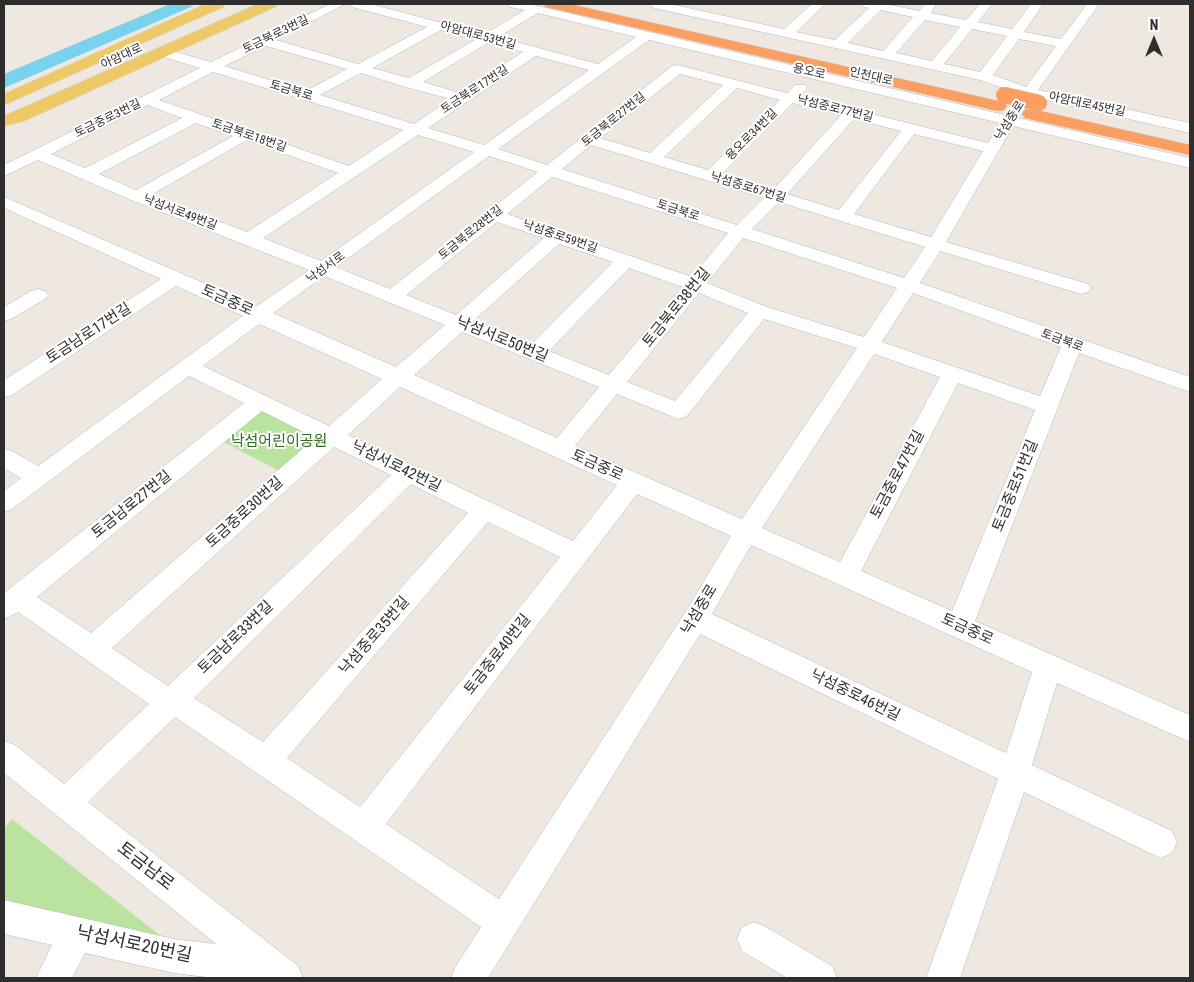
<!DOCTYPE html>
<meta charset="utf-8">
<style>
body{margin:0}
#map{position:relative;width:1194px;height:982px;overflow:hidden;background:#eee8e1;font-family:"Roboto Condensed",sans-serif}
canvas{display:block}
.frame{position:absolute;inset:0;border:5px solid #2e2e2e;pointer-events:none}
.north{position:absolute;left:1129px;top:15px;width:50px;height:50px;-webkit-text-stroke:4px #fff;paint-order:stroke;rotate:0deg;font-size:14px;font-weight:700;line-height:20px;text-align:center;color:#2e2e2e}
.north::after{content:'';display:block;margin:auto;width:18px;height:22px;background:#2e2e2e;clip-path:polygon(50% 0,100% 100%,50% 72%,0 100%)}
</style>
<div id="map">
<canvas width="1194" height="982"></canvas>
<div class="frame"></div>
<div class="north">N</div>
</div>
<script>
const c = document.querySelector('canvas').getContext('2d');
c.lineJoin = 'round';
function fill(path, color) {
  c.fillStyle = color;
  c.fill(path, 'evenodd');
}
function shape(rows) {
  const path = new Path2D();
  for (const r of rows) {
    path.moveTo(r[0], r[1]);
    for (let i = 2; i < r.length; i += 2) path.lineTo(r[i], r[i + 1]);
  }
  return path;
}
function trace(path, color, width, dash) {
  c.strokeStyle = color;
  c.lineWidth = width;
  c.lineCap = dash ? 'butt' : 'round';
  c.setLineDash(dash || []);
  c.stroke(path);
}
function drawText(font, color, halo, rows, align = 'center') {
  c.font = font + ' "Roboto Condensed","Noto Sans KR",sans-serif';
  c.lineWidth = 4;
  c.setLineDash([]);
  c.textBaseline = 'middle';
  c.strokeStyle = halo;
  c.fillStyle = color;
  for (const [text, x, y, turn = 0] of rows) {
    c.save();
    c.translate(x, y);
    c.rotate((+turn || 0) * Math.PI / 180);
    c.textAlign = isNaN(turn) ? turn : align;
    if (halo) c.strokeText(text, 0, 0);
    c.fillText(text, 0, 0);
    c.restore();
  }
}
const green = shape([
 [259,405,327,437,285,474,218,439],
 [12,819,166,940,4,906,4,828]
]);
const water = shape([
 [170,4,185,4,193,6,4,88,4,74]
]);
const minor = shape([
 [330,4,345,4,276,40,358,64,427,27,352,7,350,4,370,4,485,34,525,10,510,7,508,4,529,4,1005,115,1020,94,980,80,654,8,648,4,670,4,784,29,812,4,825,4,796,32,835,40,869,8,864,7,862,4,886,4,919,11,925,4,936,4,931,13,966,20,980,4,992,4,978,22,1012,29,1031,4,1043,4,1024,32,1061,39,1087,4,1099,4,1038,90,1190,123,1190,133,1033,97,1018,118,1190,158,1190,168,1013,126,946,242,1088,284,1091,288,1088,292,1081,294,940,251,920,283,1190,377,1190,392,1079,353,975,621,1190,715,1190,742,1057,683,1032,765,1172,831,1177,842,1172,853,1161,858,1150,853,1024,792,960,978,926,978,998,779,700,634,488,978,451,978,456,966,481,927,175,717,88,802,298,966,303,978,214,978,174,973,85,953,72,978,36,978,52,945,4,934,4,900,174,939,216,944,4,773,4,741,15,745,64,784,149,704,18,612,4,619,4,593,244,403,189,376,12,509,4,512,4,491,21,478,4,468,4,449,12,451,38,466,243,316,176,286,12,395,4,397,4,380,161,279,4,208,4,197,257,306,309,270,131,200,38,160,4,176,4,165,200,68,157,55,155,52,157,49,162,48,211,62,330,4],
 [881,10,913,17,883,51,848,43,881,10],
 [538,13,636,37,598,64,498,37,538,13],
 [925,20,960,27,932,61,896,53,925,20],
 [972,29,1007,36,980,72,944,64,972,29],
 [441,30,475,40,409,78,372,68,441,30],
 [1019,39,1056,46,1026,87,993,75,1019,39],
 [649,40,1000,123,988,143,800,96,807,88,805,85,795,85,787,93,677,65,672,66,547,165,498,149,649,40],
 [488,43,523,52,460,93,423,82,488,43],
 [266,46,347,69,306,91,224,66,266,46],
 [536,56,589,70,484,145,428,128,536,56],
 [213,72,403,130,349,166,159,100,213,72],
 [361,73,405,87,451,99,414,124,320,95,361,73],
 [680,74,723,85,650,153,600,138,680,74],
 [737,88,780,100,708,170,664,157,737,88],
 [793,103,841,115,773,190,722,174,793,103],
 [147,105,182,118,85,168,51,154,147,105],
 [854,119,901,131,839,210,787,194,854,119],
 [196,123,233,136,136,190,99,174,196,123],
 [914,134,983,151,931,237,854,214,914,134],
 [418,135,474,152,321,261,263,238,418,135],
 [247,140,338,173,247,232,151,195,247,140],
 [591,145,647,162,764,198,737,225,562,169,591,145],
 [489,156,538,172,390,289,336,267,489,156],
 [552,177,728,233,692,277,507,214,552,177],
 [779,202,925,247,904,278,752,229,779,202],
 [497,222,544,238,456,315,406,295,497,222],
 [743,238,897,288,864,337,767,307,707,283,743,238],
 [559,244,613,262,532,344,473,321,559,244],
 [629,268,683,287,609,375,549,351,629,268],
 [324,276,445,325,396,367,273,313,324,276],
 [699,293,748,313,675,401,627,382,699,293],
 [913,293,1061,347,1040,396,882,342,913,293],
 [764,319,857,348,742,519,575,446,617,394,671,416,679,419,687,416,764,319],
 [259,324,382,379,329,426,203,366,259,324],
 [462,332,599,387,557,438,414,375,462,332],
 [874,354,940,377,840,562,762,528,874,354],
 [958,383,1035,410,952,611,861,571,958,383],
 [400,387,617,485,573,541,348,435,400,387],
 [262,411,315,438,91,633,37,597,262,411],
 [334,447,391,475,168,686,112,648,334,447],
 [411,484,468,513,263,742,194,698,411,484],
 [637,494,731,536,686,611,499,899,386,824,637,494],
 [488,522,560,557,360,807,287,758,488,522],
 [751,545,1032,672,1006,753,712,614,751,545],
 [38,289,45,291,48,295,45,299,11,319,4,321,4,307,31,291,38,289],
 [754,922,766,927,832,966,837,978,787,978,742,951,737,939,742,927,754,922]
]);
const major = shape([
 [206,4,225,4,223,7,4,105,4,94,206,4],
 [258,4,277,4,275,7,24,121,4,126,4,116,258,4]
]);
const highway = shape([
 [544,4,569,4,998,101,1004,102,1007,106,1004,110,998,111,551,8,546,7,544,4],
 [1031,109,1190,145,1190,155,1025,118,1022,114,1025,110,1031,109]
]);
const highwayBridge = shape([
 [1004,95,1039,103]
]);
const farStreetnames = [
 ["토금북로3번길",276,35,-26],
 ["아암대로53번길",478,36,15],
 ["아암대로",122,57,-25],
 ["용오로",809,72,13],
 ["인천대로",871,77,13],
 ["토금북로17번길",475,90,-33],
 ["토금북로",291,91,17],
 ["아암대로45번길",1087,105,12],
 ["낙섬중로77번길",835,109,14],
 ["토금중로3번길",108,119,-26],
 ["토금북로27번길",614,120,-39],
 ["낙섬중로",1010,121,-57],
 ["용오로34번길",752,135,-45],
 ["토금북로18번길",249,136,19],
 ["낙섬중로67번길",748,188,17],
 ["토금북로",678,211,18],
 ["낙섬서로49번길",180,213,21],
 ["토금북로28번길",471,233,-39],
 ["낙섬중로59번길",560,237,19],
 ["낙섬서로",326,268,-36],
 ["토금북로",1062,341,20]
];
const streetNames = [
 ["토금중로",227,301,24],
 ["토금북로38번길",677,308,-51],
 ["토금남로17번길",89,334,-33],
 ["낙섬서로50번길",502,340,22],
 ["토금중로",597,466,24],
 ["낙섬서로42번길",396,467,26],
 ["토금중로47번길",898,475,-62],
 ["토금중로51번길",1016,486,-68],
 ["토금남로27번길",132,505,-39],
 ["토금중로30번길",245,513,-42],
 ["낙섬중로",700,610,-59],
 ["토금중로",967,630,24],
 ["낙섬중로35번길",375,636,-49],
 ["토금남로33번길",236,638,-44],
 ["토금중로40번길",498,655,-52],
 ["낙섬중로46번길",855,696,26]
];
const parkNames = [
 ["낙섬어린이공원",279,442]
];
const nearStreetnames = [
 ["토금남로",145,867,38],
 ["낙섬서로20번길",134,945,12]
];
fill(green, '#b9e39f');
fill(water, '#78d1ed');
trace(minor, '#b4b7c0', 1);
trace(major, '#c9c9c9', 1);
trace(highway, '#c9c9c9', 1);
fill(minor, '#fff');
fill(major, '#eeca66');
fill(highway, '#fb9e60');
trace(highwayBridge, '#c9c9c9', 17, []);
trace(highwayBridge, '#fb9e60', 16);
drawText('12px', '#2e2e2e', '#fff', farStreetnames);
drawText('15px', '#2e2e2e', '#fff', streetNames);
drawText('15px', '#306b1d', '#fff', parkNames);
drawText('18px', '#2e2e2e', '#fff', nearStreetnames);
</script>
